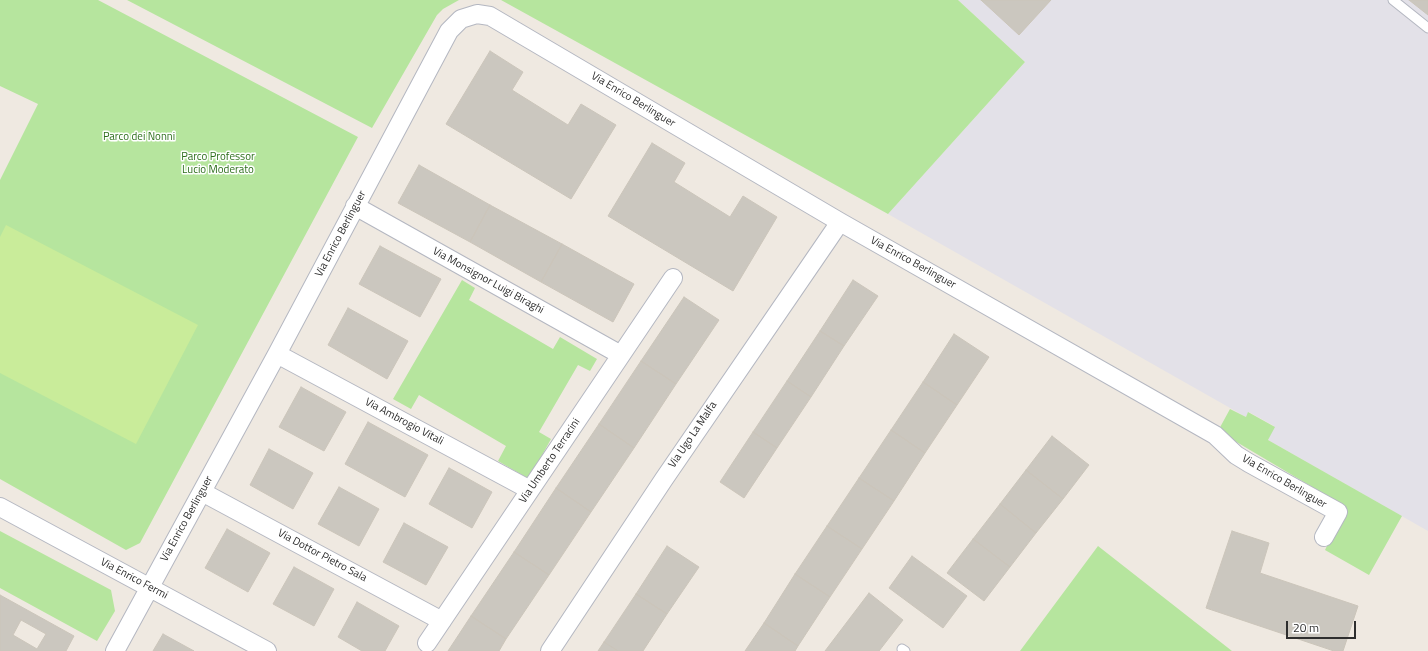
<!DOCTYPE html>
<style>
body{margin:0}
#map{position:relative;width:1428px;height:651px;overflow:hidden;background:#efe9e1;font-family:"Titillium Web",sans-serif}
canvas{display:block}
.scale{position:absolute;left:1286px;top:621px;width:70px;height:18px;box-sizing:border-box;border:2px solid #2e2e2e;border-top:0;padding-left:5px;font-size:12px;line-height:14px;white-space:nowrap;color:#2e2e2e;-webkit-text-stroke:3px #fff;paint-order:stroke}
</style>
<div id="map">
<canvas width="1428" height="651"></canvas>
<div class="scale">20 m</div>
</div>
<script>
const c = document.querySelector('canvas').getContext('2d');
c.lineJoin = 'round';
function fill(path, color) {
  c.fillStyle = color;
  c.fill(path, 'evenodd');
}
function shape(rows) {
  const path = new Path2D();
  for (const r of rows) {
    path.moveTo(r[0], r[1]);
    for (let i = 2; i < r.length; i += 2) path.lineTo(r[i], r[i + 1]);
  }
  return path;
}
function trace(path, color, width, dash) {
  c.strokeStyle = color;
  c.lineWidth = width;
  c.lineCap = dash ? 'butt' : 'round';
  c.setLineDash(dash || []);
  c.stroke(path);
}
function drawText(font, color, halo, rows, align = 'center') {
  c.font = font + ' "Titillium Web",sans-serif';
  c.lineWidth = 3;
  c.setLineDash([]);
  c.textBaseline = 'middle';
  c.strokeStyle = halo;
  c.fillStyle = color;
  for (const [text, x, y, turn = 0] of rows) {
    c.save();
    c.translate(x, y);
    c.rotate((+turn || 0) * Math.PI / 180);
    c.textAlign = isNaN(turn) ? turn : align;
    if (halo) c.strokeText(text, 0, 0);
    c.fillText(text, 0, 0);
    c.restore();
  }
}
const industrial = shape([
 [958,0,1428,0,1428,531,1268,440,1274,426,1249,412,1246,417,888,214,1025,62]
]);
const green = shape([
 [0,0,98,0,358,137,140,543,126,550,0,479,0,180,38,104,0,86],
 [127,0,459,0,443,9,437,15,372,128],
 [501,0,958,0,1025,62,888,214],
 [462,280,475,288,469,300,553,349,560,337,597,359,590,371,578,365,539,432,551,439,529,479,498,461,506,446,419,395,411,409,393,399],
 [1230,409,1246,417,1248,412,1275,427,1268,440,1402,516,1369,575,1325,550,1346,507,1218,431],
 [0,531,111,590,115,611,97,641,0,588],
 [1098,546,1232,651,1020,651]
]);
const pitch = shape([
 [6,225,198,325,136,444,0,373,0,237]
]);
const building = shape([
 [981,0,1051,0,1019,35,981,0],
 [1409,0,1428,0,1428,15,1409,0],
 [490,51,523,72,512,90,568,125,581,104,616,125,571,199,446,124,490,51],
 [652,143,685,163,674,182,730,217,743,196,777,217,733,291,608,216,652,143],
 [419,165,490,205,470,242,398,203,419,165],
 [490,205,562,244,541,282,470,242,490,205],
 [562,244,634,284,613,322,541,282,562,244],
 [380,246,441,279,420,317,359,284,380,246],
 [853,280,878,296,844,346,820,331,853,280],
 [684,297,719,320,676,384,641,361,684,297],
 [348,308,408,341,387,379,328,345,348,308],
 [820,331,844,346,811,397,787,381,820,331],
 [954,334,989,357,957,405,923,382,954,334],
 [641,361,676,384,634,448,599,424,641,361],
 [787,381,811,397,777,448,753,432,787,381],
 [923,382,957,405,925,453,891,430,923,382],
 [301,387,346,412,324,451,279,427,301,387],
 [368,422,428,455,405,497,345,464,368,422],
 [599,424,634,448,591,512,556,488,599,424],
 [891,430,925,453,894,501,859,478,891,430],
 [753,432,777,448,744,498,720,482,753,432],
 [1052,436,1089,465,1063,499,1026,470,1052,436],
 [269,449,313,473,293,509,250,485,269,449],
 [449,468,492,492,472,528,429,504,449,468],
 [1026,470,1063,499,1036,533,1000,504,1026,470],
 [859,478,894,501,862,549,827,526,859,478],
 [339,487,379,509,359,546,318,524,339,487],
 [556,488,591,512,549,575,514,552,556,488],
 [1000,504,1036,533,1010,567,973,539,1000,504],
 [404,523,448,547,426,585,383,562,404,523],
 [827,526,862,549,830,597,795,574,827,526],
 [227,529,270,553,248,592,205,568,227,529],
 [1232,531,1269,543,1260,573,1358,606,1343,651,1334,651,1206,608,1232,531],
 [973,539,1010,567,984,601,947,573,973,539],
 [667,546,699,567,667,614,636,594,667,546],
 [514,552,549,575,506,639,471,616,514,552],
 [912,556,967,596,943,628,889,588,912,556],
 [294,567,334,589,314,626,273,604,294,567],
 [795,574,830,597,798,646,764,623,795,574],
 [869,593,903,620,879,651,825,651,869,593],
 [636,594,667,614,643,651,618,651,604,642,636,594],
 [0,595,74,636,66,651,0,651,0,595],
 [21,620,46,634,37,649,13,635,21,620],
 [357,602,399,626,385,651,362,651,338,637,357,602],
 [471,616,506,639,499,651,448,651,471,616],
 [764,623,798,646,795,651,745,651,764,623],
 [163,634,194,651,153,651,163,634],
 [604,642,618,651,598,651,604,642]
]);
const lane = shape([
 [1393,0,1428,28],
 [902,649,905,651]
]);
const street = shape([
 [355,206,621,355],
 [277,354,530,490],
 [202,492,442,621],
 [0,507,267,651],
 [427,643,673,278],
 [115,651,277,354,449,31,461,19,477,14,490,16,840,222,1215,435,1236,455,1249,463,1338,512,1324,537],
 [550,651,664,479,840,222]
]);
const streetNames = [
 ["Via Enrico Berlinguer",633,100,31],
 ["Via Enrico Berlinguer",341,234,-62],
 ["Via Enrico Berlinguer",913,263,29],
 ["Via Monsignor Luigi Biraghi",488,281,29],
 ["Via Ambrogio Vitali",404,422,28],
 ["Via Ugo La Malfa",693,435,-56],
 ["Via Umberto Terracini",550,461,-56],
 ["Via Enrico Berlinguer",1284,482,30],
 ["Via Enrico Berlinguer",187,519,-61],
 ["Via Dottor Pietro Sala",322,556,28],
 ["Via Enrico Fermi",134,579,28]
];
const parkNames = [
 ["Parco dei Nonni",139,137],
 ["Parco Professor",218,157],
 ["Lucio Moderato",218,170]
];
fill(industrial, '#e3e1e8');
fill(green, '#b6e59e');
fill(pitch, '#c9ec9a');
fill(building, '#cbc7bf');
trace(building, '#cbc5ba', 1);
trace(lane, '#b4b7c1', 11);
trace(street, '#b4b7c1', 20);
trace(lane, '#fff', 9);
trace(street, '#fff', 18);
drawText('11px', '#2e2e2e', '#fff', streetNames);
drawText('11px', '#2c6e1b', '#fff', parkNames);
</script>
